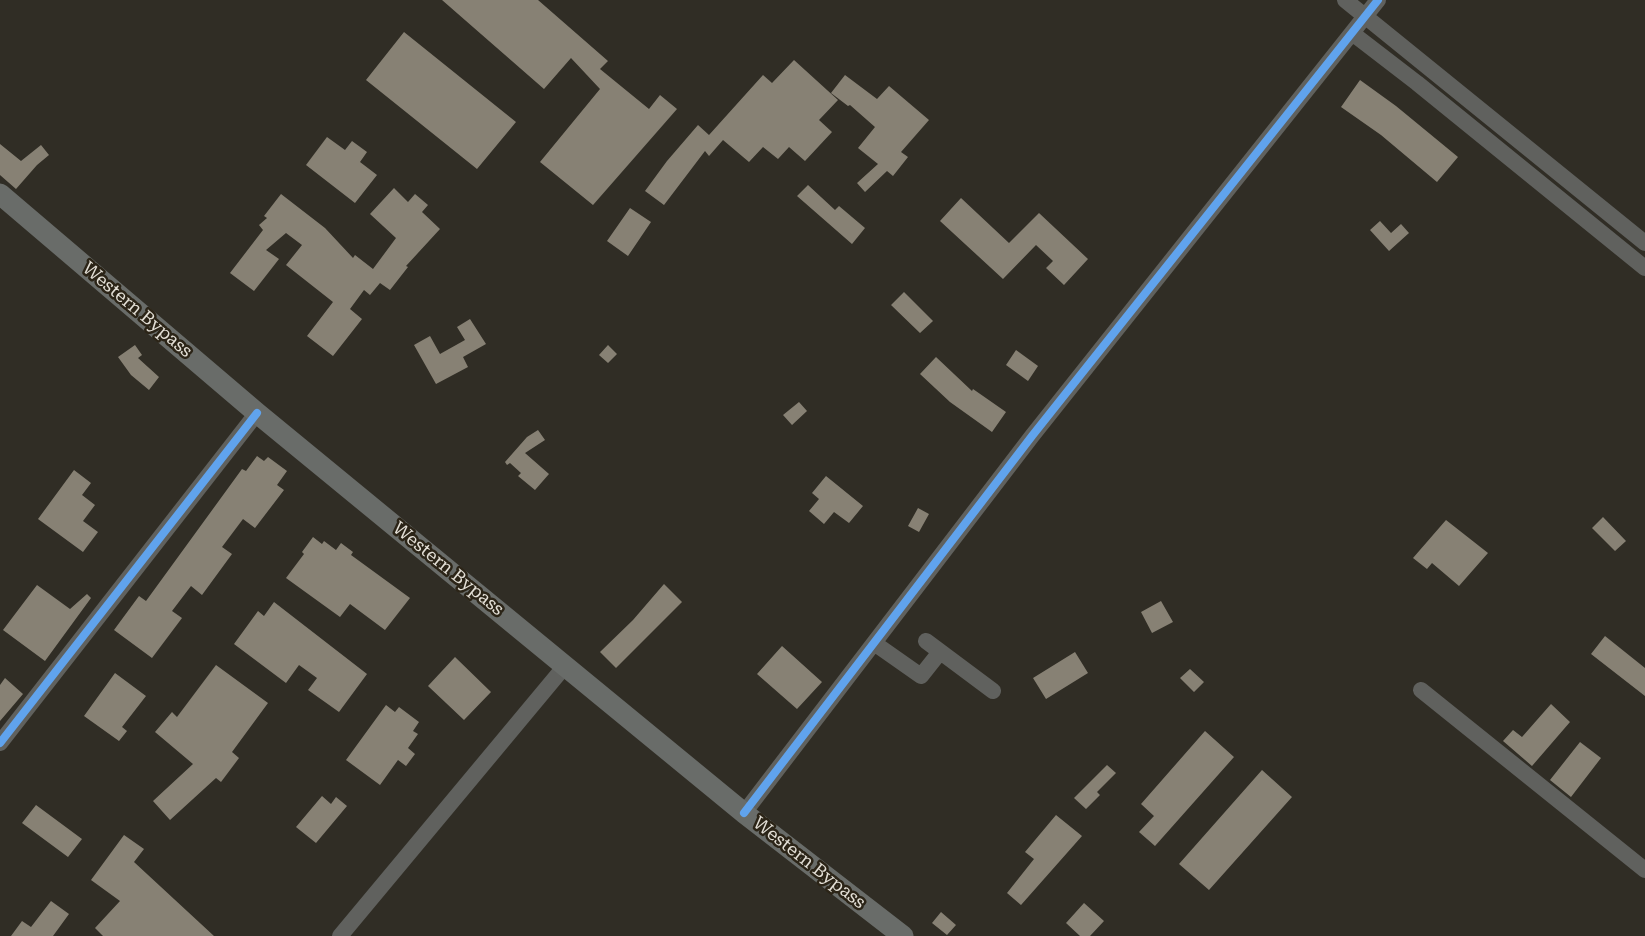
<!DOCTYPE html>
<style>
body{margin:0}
canvas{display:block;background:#302d25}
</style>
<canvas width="1645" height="936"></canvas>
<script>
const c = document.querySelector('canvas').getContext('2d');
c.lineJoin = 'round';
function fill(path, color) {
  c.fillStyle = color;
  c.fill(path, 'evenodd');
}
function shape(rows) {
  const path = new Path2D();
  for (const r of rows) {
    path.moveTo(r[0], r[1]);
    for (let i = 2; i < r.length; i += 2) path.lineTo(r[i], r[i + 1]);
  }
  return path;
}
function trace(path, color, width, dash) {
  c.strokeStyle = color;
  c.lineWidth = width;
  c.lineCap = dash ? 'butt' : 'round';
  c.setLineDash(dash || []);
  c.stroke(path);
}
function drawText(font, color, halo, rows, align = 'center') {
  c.font = font + ' "Roboto Serif",serif';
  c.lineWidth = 5;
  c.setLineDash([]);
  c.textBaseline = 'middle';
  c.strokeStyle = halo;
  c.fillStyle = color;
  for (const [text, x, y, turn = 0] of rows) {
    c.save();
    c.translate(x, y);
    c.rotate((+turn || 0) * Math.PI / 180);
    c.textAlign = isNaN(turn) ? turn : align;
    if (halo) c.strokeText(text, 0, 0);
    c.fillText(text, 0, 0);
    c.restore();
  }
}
const building = shape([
 [442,0,538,0,608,61,600,69,649,109,660,95,677,109,593,205,540,162,600,89,571,58,544,89],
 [404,32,516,122,477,169,366,80],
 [794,60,838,100,819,120,832,132,805,161,789,147,778,159,763,147,749,162,723,140,709,156,705,151,664,205,645,191,667,161,698,125,709,135,763,75,772,83],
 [845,75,877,99,889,86,929,120,901,152,908,157,893,176,887,171,865,192,857,183,878,164,858,148,875,127,850,105,848,106,831,93],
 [1360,80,1396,106,1458,157,1437,182,1381,135,1341,107],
 [327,137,345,150,352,141,367,152,360,162,377,175,355,203,306,165],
 [0,144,21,161,41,145,49,155,37,165,16,189,0,175],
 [808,185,835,210,839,206,865,228,852,244,797,196],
 [394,188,408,202,415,194,428,205,422,212,440,229,406,266,408,267,390,290,380,283,370,295,364,290,350,309,362,319,333,356,307,336,333,302,286,265,302,245,286,233,266,250,279,259,254,291,230,273,263,230,259,225,267,218,264,216,281,194,325,228,353,258,355,255,373,269,396,238,370,214],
 [961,198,1009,243,1039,213,1088,259,1064,285,1046,268,1053,261,1036,245,1003,279,940,221],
 [630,208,651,222,628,256,607,241],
 [1380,221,1391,233,1401,224,1409,233,1389,251,1370,230],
 [904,292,933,321,920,333,891,305],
 [470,319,486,344,463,357,468,367,436,384,414,345,430,336,440,354,465,340,457,327],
 [135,345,142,355,138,358,159,377,149,390,131,375,118,357],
 [608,345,617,354,608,363,599,355],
 [1016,350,1038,366,1028,381,1006,365],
 [936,357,972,391,973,389,1006,412,992,432,950,402,920,374],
 [799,402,807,411,792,425,783,415],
 [538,430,545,440,525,453,549,474,535,490,518,476,521,473,510,463,507,465,505,462,527,437],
 [257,456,264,461,268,457,287,471,277,485,284,490,255,528,243,519,222,547,232,554,202,595,191,586,172,611,182,618,152,658,114,630,139,596,146,601,242,469,246,471],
 [74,470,91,483,82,495,95,505,83,521,98,532,83,552,38,519],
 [826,476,863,506,849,523,834,512,824,524,809,511,819,499,812,493],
 [918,508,929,514,919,532,908,526],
 [1603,517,1626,541,1615,551,1592,528],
 [1446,520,1488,553,1459,586,1432,563,1427,569,1413,558],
 [313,537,322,544,324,541,336,550,341,543,353,552,351,555,410,598,385,630,350,604,340,617,286,578,304,554,302,552],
 [664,584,682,602,616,668,600,652,633,620],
 [37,585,70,609,87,594,91,598,45,661,3,630],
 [1161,601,1173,622,1152,633,1141,612],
 [274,602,367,674,339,712,308,690,317,678,299,665,286,683,234,644,258,611,264,616],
 [1605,636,1645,668,1645,696,1591,654],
 [782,646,822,682,797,709,757,674],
 [1075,652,1088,673,1046,699,1033,678],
 [455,657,491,692,464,720,428,686],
 [216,665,268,703,232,752,239,758,221,782,216,778,170,820,153,801,193,764,155,732,172,712,177,717],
 [1190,669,1204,682,1194,692,1180,678],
 [115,673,146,696,122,727,127,731,119,741,84,716],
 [5,678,23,694,0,721,0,685],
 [1551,704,1570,722,1532,766,1503,741,1513,730,1522,737],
 [386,705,395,712,399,707,419,722,413,731,418,734,408,748,415,754,406,766,398,760,380,785,346,760],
 [1205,731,1234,757,1155,846,1139,832,1154,816,1141,804],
 [1580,742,1601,758,1571,797,1550,780],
 [1107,765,1116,773,1097,792,1100,795,1086,809,1074,798],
 [1262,770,1292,797,1209,890,1179,864],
 [322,796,331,804,336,797,347,806,316,843,296,827],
 [36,805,82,839,68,857,22,823],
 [1056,815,1082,836,1021,905,1007,893,1034,859,1025,852],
 [124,835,144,849,134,862,214,936,103,936,95,928,120,901,91,880],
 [51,901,69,914,53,936,11,936,22,921,31,927],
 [1084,903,1104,921,1090,936,1080,936,1066,923],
 [941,912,956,925,947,935,932,923]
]);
const minor = shape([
 [1345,0,1645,243],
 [1352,33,1417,83,1645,268],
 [926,641,993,691],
 [874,643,921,676,940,652],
 [1421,690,1645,870],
 [0,743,257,413],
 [744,813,1032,436,1378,0],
 [340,936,565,666]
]);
const major = shape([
 [0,194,257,413,744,813,903,936]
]);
const cycleway = shape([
 [0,743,257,413],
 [744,813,1032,436,1378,0]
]);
const streetNames = [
 ["Western Bypass",137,310,40],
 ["Western Bypass",448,569,39],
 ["Western Bypass",809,863,38]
];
fill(building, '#878174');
trace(minor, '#60615e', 16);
trace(major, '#696c69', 21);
trace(cycleway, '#60a3ed', 8);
drawText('18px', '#e3dfd6', '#2b2417', streetNames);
</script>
